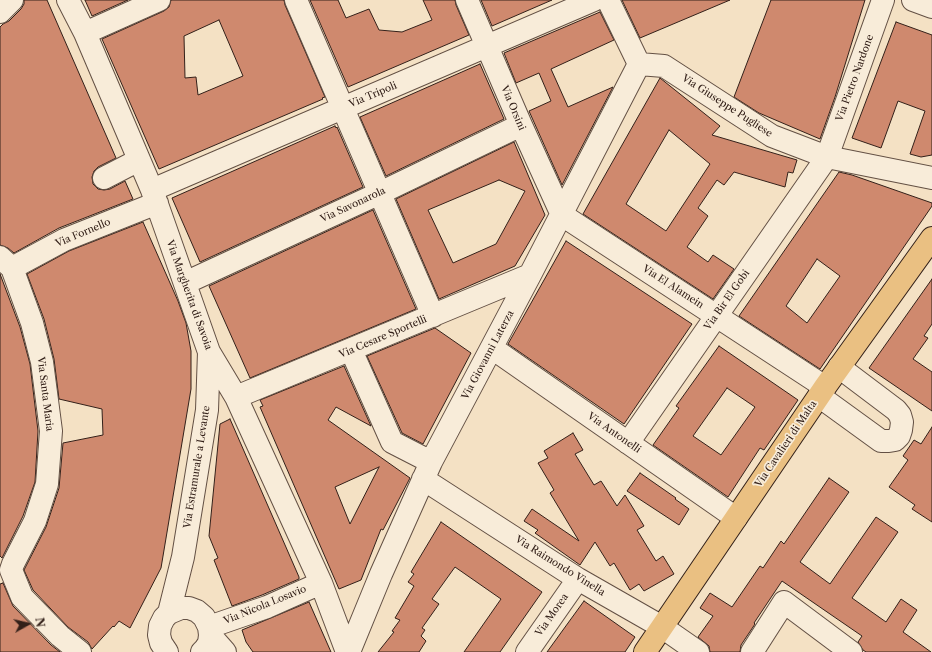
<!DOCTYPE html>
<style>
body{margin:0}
#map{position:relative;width:932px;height:652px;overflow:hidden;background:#f4e1c4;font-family:"Libre Caslon Text",serif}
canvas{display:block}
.north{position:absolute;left:8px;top:604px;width:40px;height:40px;-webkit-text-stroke:3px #f8ecd9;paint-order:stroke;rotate:82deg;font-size:11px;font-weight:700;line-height:16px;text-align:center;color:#332019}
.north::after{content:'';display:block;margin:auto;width:14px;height:18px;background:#332019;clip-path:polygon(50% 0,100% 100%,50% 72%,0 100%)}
</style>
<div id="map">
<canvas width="932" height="652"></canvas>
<div class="north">N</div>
</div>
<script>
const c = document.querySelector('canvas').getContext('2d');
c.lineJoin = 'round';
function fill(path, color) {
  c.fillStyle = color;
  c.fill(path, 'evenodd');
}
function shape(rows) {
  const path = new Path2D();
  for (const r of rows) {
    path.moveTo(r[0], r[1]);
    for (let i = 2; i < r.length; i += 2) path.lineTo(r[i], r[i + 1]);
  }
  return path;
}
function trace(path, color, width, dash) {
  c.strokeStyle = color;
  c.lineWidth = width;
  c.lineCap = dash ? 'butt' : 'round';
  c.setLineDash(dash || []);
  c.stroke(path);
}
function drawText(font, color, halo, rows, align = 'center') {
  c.font = font + ' "Libre Caslon Text",serif';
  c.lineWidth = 3.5;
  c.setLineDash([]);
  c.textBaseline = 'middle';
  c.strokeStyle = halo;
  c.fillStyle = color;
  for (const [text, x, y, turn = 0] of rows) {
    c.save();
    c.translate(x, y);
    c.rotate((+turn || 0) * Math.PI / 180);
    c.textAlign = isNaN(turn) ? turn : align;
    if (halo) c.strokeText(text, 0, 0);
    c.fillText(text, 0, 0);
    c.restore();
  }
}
const building = shape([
 [24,0,47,0,116,158,98,167,94,171,92,177,93,184,98,189,104,190,110,189,125,181,133,199,59,228,14,253,8,248,0,245,0,27,3,24,9,21,21,9,24,4,24,0],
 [85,0,128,0,92,16,85,0],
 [171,0,284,0,285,5,325,97,322,98,323,99,159,169,102,39,164,11,169,7,171,0],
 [219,20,243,76,198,95,196,77,185,78,184,36,219,20],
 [310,0,338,0,346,18,369,9,379,30,402,32,432,20,423,0,455,0,456,5,469,35,348,87,310,0],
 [481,0,552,0,492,26,481,0],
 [622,0,730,0,640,38,622,0],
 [771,0,865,0,835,97,820,139,759,113,734,97,771,0],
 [600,12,614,40,551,69,568,107,613,87,562,185,529,111,551,101,539,73,516,83,504,53,600,12],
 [896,22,932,35,932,155,921,157,910,154,925,111,898,101,881,148,852,138,896,22],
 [480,64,504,119,386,176,360,117,480,64],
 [660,78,720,126,712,135,797,160,793,173,788,172,785,187,734,172,724,185,717,180,698,208,708,216,687,247,708,262,713,255,734,269,713,299,583,214,660,78],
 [669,130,710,164,666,231,626,204,669,130],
 [335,126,336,128,337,127,363,187,200,262,172,198,335,126],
 [514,142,545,215,515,266,439,299,396,199,514,142],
 [499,180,525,191,496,244,453,263,428,210,499,180],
 [839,172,852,175,932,203,932,206,820,369,739,316,839,172],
 [817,259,840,276,807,323,786,306,817,259],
 [373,210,416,309,250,378,209,286,373,210],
 [143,222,178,301,186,323,191,351,191,389,161,568,130,628,119,621,114,627,113,626,92,649,88,642,68,627,33,590,24,570,46,527,59,488,63,443,103,435,102,409,59,399,54,359,44,319,27,274,69,251,143,222],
 [566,241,692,324,624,424,508,344,566,241],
 [0,274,20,327,30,364,38,431,35,482,23,516,2,558,0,556,0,274],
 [932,279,932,324,924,336,928,338,913,359,932,372,932,411,869,368,932,279],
 [435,328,471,353,423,444,402,433,367,356,435,328],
 [719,346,798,400,764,450,760,448,728,497,653,445,679,408,676,406,719,346],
 [727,388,755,407,721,455,693,436,727,388],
 [344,366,371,426,336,407,328,420,410,478,383,530,381,529,361,580,339,589,260,407,263,406,260,400,344,366],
 [379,467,350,524,335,487,379,467],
 [230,419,299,577,299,579,262,595,232,606,214,560,218,558,209,536,220,424,230,419],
 [932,427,932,522,912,509,915,505,889,487,908,460,903,456,914,440,921,444,932,427],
 [573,433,583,450,575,454,594,485,601,481,617,506,625,495,644,526,637,530,656,561,663,556,674,574,644,591,639,584,630,590,614,563,610,566,595,542,580,565,535,533,538,530,524,521,532,509,579,541,550,493,554,490,538,463,548,458,544,451,573,433],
 [640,473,676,498,675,499,689,509,679,525,627,491,640,473],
 [829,478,849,492,800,562,830,584,876,517,898,532,852,598,886,622,901,599,917,610,903,632,931,652,866,652,863,650,858,642,862,636,782,581,754,623,755,624,741,645,740,652,710,652,709,646,698,637,713,616,700,608,710,593,732,607,760,566,763,568,781,541,784,544,829,478],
 [441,522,542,592,500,652,464,652,501,599,455,567,432,599,439,604,422,628,425,630,421,636,426,641,419,652,378,652,394,632,392,631,400,620,395,618,414,586,408,582,414,574,411,572,441,522],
 [3,583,13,606,51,645,60,652,0,652,0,584,3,583],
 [584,601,635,637,625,652,547,652,584,601],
 [309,602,331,652,253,652,246,642,242,630,309,602]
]);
const minor = shape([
 [68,0,85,33,152,190,209,352,236,397,321,583,347,652],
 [296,0,433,316],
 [467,0,521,125,562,215,825,387],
 [608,0,639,64],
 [913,0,932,7],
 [0,12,12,0],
 [85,33,159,0],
 [639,64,664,66,772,136,827,157,932,178],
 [104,178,139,160],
 [152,190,594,0],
 [0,257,12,268,32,323,42,362,51,431,47,484,35,521,13,564,11,570],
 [12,268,64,240,157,203],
 [185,283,380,193,521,125],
 [492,348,736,518],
 [351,350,392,442,431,462],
 [819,396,881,441,889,441,895,440,899,436,901,430,902,422,900,415,896,410,839,367],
 [236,397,530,275],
 [628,443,827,157,883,0],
 [423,479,578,579,662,627,698,652],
 [11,570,22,597,60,636,80,652],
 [169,613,183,557,207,410,209,352],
 [209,627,267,607,321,583],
 [210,635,225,652],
 [167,652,161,643,159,635,160,626,164,618,169,613,181,608,189,608,197,611,204,617,209,627,210,635,209,643,205,649,202,652],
 [349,652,381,574,431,462,530,275,639,64],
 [527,652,578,579],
 [752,652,784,602,851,652]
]);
const major = shape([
 [645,652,825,387,932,238]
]);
const streetNames = [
 ["Via Pietro Nardone",855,78,-70],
 ["Via Tripoli",373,95,-23],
 ["Via Giuseppe Pugliese",727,106,33],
 ["Via Orsini",513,108,67],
 ["Via Savonarola",353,205,-25],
 ["Via Fornello",83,233,-23],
 ["Via El Alamein",673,287,33],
 ["Via Margherita di Savoia",189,295,70],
 ["Via Bir El Gobi",727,300,-55],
 ["Via Cesare Sportelli",383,337,-23],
 ["Via Giovanni Laterza",488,355,-62],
 ["Via Santa Maria",45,394,83],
 ["Via Antonelli",614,433,35],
 ["Via Cavalieri di Malta",786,444,-56],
 ["Via Estramurale a Levante",197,467,-81],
 ["Via Raimondo Vinella",560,566,32],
 ["Via Nicola Losavio",265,605,-22],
 ["Via Morea",552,615,-55]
];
fill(building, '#cf896e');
trace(building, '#332019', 1);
trace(minor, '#635044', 24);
trace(major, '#332019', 24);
trace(minor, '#f8ecd9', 22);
trace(major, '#eac082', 22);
drawText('10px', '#332019', '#f8ecd9', streetNames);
</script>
